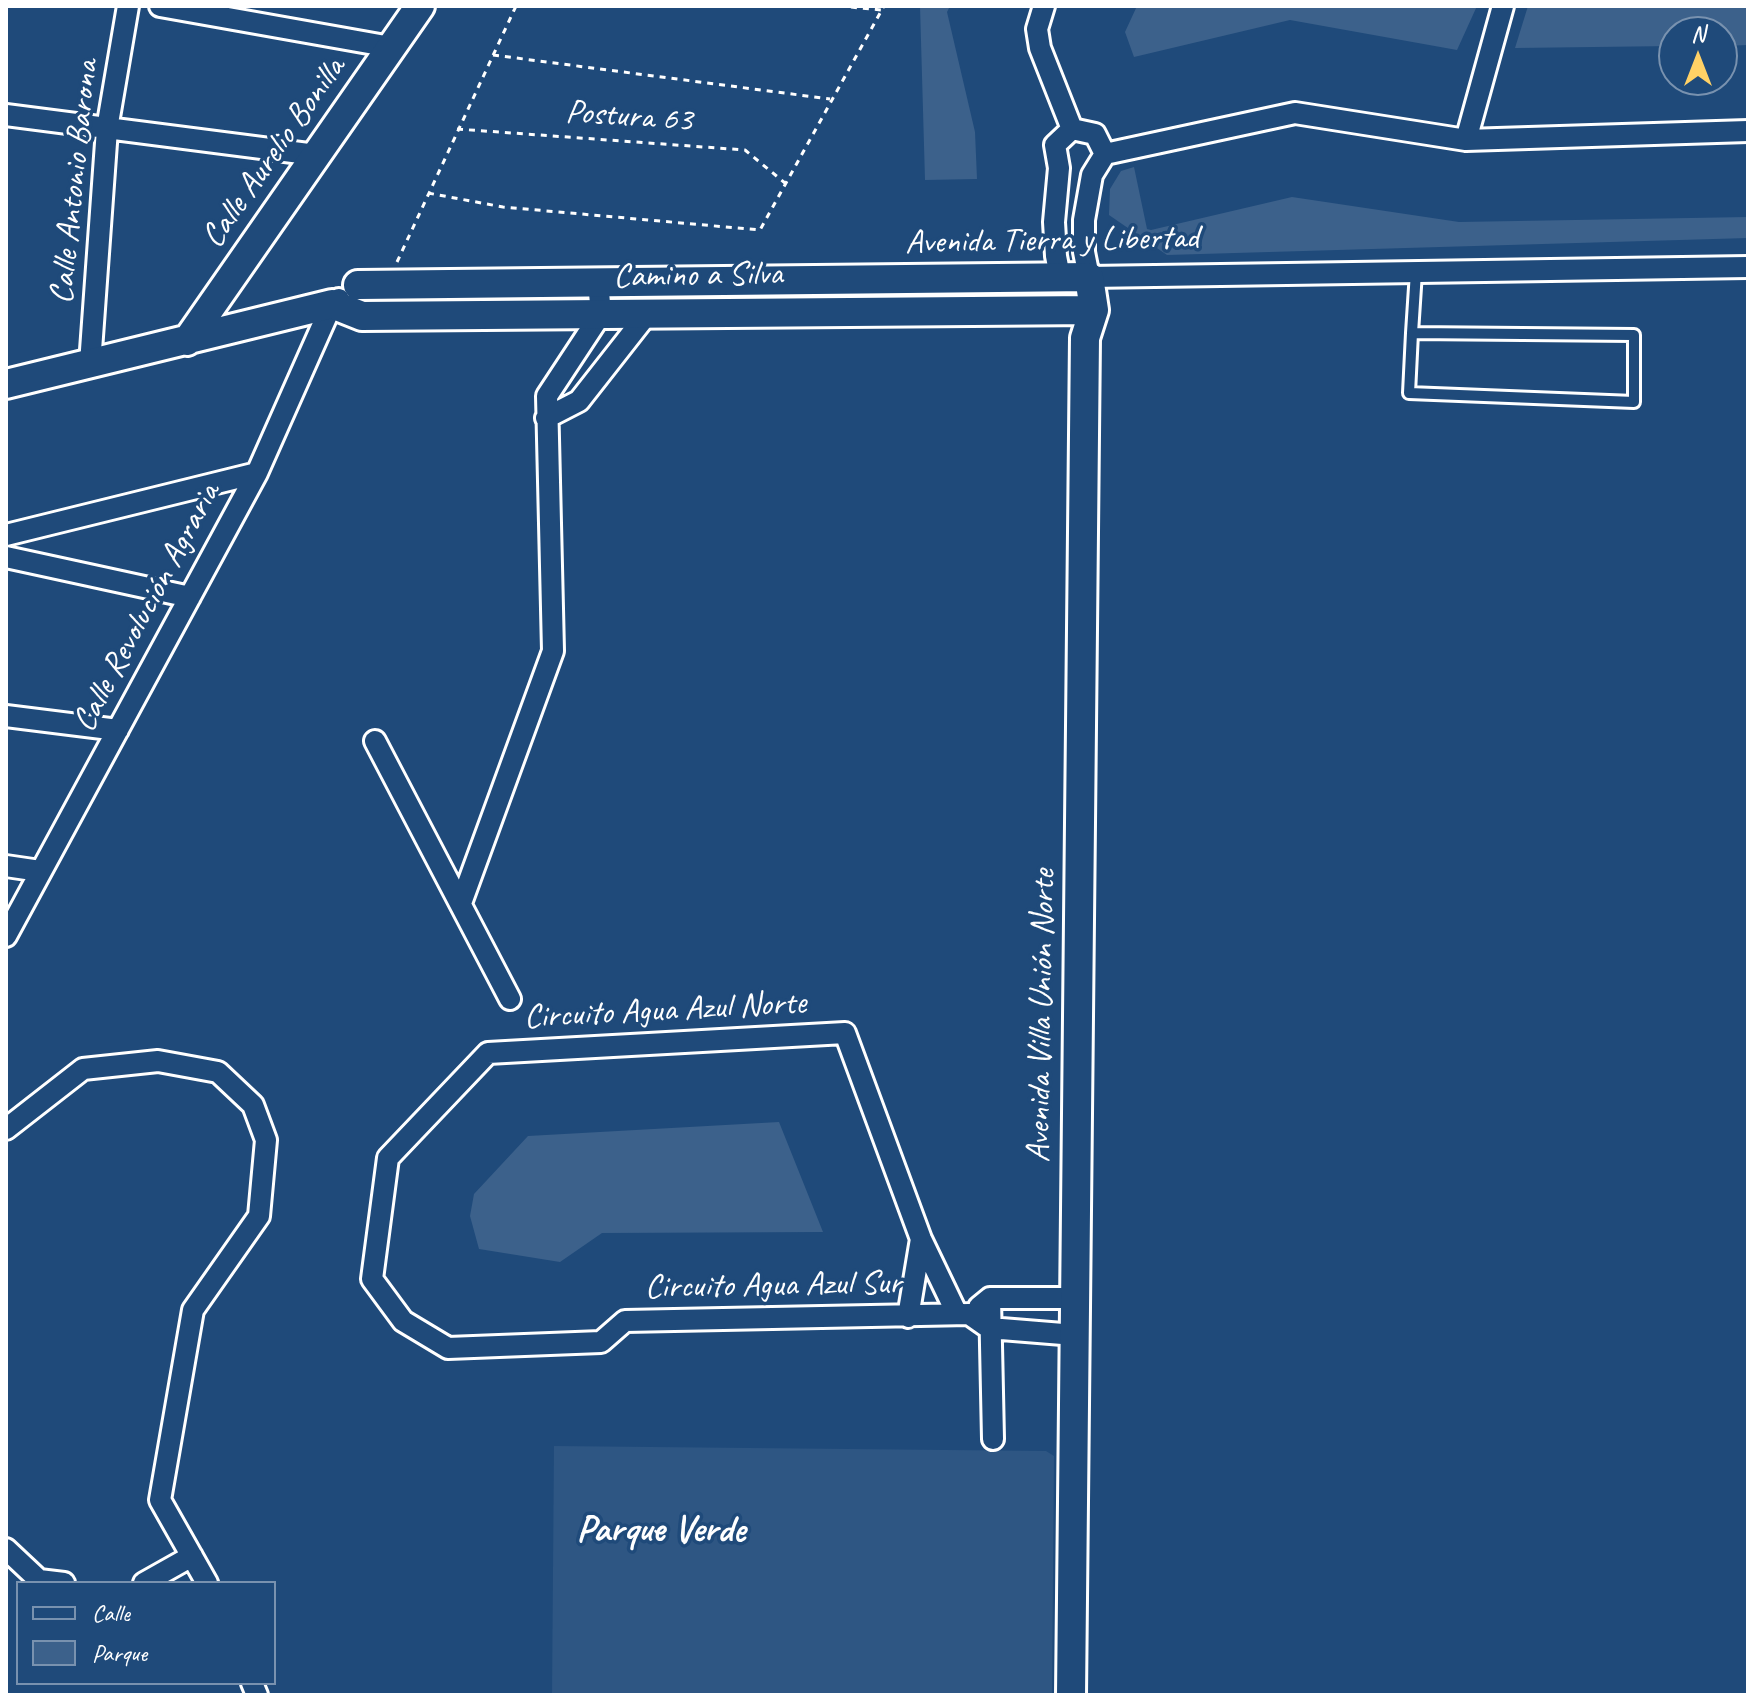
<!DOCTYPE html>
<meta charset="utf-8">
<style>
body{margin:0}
#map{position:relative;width:1754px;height:1701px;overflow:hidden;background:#1f4a7a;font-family:Caveat,sans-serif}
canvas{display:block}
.frame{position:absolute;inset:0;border:8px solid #fff;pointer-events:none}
.legend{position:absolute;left:16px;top:1581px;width:260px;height:104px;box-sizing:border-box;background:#1f4a7a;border:2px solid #7992af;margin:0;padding:10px 14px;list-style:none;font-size:24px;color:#fff}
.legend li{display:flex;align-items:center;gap:16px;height:40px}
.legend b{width:40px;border:2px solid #7992af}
.north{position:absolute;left:1658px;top:16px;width:80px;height:80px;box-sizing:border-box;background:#1f4a7a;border:2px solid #7992af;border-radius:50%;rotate:0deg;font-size:22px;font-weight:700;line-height:32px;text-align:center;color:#fff}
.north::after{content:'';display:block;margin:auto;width:28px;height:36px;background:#ffd166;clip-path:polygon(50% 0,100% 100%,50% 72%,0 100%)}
</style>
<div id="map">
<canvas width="1754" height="1701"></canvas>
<div class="frame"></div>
<ul class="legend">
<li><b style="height:10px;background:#1f4a7a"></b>Calle</li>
<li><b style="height:22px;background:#3c618b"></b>Parque</li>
</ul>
<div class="north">N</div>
</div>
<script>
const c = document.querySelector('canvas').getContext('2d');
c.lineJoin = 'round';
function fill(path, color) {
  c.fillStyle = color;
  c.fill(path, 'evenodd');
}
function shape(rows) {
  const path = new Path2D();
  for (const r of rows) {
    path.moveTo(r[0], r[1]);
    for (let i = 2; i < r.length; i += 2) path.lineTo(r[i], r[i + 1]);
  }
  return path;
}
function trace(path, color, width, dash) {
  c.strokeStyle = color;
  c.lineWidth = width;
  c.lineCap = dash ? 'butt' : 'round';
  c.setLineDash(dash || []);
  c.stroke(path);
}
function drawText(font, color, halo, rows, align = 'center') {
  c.font = font + ' Caveat,sans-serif';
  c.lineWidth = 7;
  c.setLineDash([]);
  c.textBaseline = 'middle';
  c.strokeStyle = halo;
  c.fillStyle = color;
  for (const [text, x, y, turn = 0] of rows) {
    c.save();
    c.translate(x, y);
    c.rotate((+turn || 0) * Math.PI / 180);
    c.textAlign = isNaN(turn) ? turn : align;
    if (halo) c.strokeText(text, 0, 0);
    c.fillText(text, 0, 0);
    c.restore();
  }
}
const built = shape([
 [554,1446,1046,1451,1054,1456,1052,1695,552,1695]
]);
const green = shape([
 [920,6,950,6,947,12,975,132,977,179,925,180],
 [1137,6,1477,6,1457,50,1290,20,1134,57,1125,32],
 [1528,6,1748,6,1748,45,1722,46,1722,32,1674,32,1674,46,1515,48],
 [1134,167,1147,229,1151,230,1292,197,1459,222,1748,217,1748,238,1167,255,1109,215,1110,189,1121,171],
 [779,1122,823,1232,602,1233,560,1262,479,1249,470,1216,474,1194,528,1136]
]);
const path = shape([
 [839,6,882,10],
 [493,55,830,99],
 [457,129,745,150,785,183],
 [428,193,503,207,760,230,884,6],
 [397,262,516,6]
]);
const lane = shape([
 [1412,333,1634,335,1634,402,1409,393,1412,333,1416,272]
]);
const street = shape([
 [160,6,391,47],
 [1044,6,1037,29,1040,48,1072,129],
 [6,115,316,155],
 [1072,129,1095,134,1105,154],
 [1748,131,1466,140,1295,113,1105,154,1092,175,1084,220,1084,252,1089,277,1748,267],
 [1466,140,1503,6],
 [1060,277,1056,256,1054,222,1059,168,1055,145,1072,129],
 [90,364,107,129,128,6],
 [546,418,579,401,648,313],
 [6,535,257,473],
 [6,557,190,597],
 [6,716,118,730],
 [375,741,510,999],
 [6,866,40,871],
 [461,903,553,651,547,396,601,314,598,282],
 [6,936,257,473,332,304,339,299],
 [6,1129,83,1069,158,1061,218,1072,253,1105,266,1140,259,1216,193,1310,160,1500,207,1583],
 [990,1298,993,1439],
 [979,1307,990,1298,1075,1298],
 [957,1314,921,1239,845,1033,488,1053,388,1158,372,1279,403,1321,448,1348,601,1342,625,1321,969,1314,989,1328,1075,1335],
 [908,1317,921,1239],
 [6,1549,39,1580,64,1583],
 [144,1583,192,1556],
 [252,1683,257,1695]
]);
const secondary = shape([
 [358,285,1089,277,1094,310,1085,338,1071,1695],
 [187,341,420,6],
 [6,384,332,304,362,316,1094,310]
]);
const streetNames = [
 ["Postura 63",629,117,4],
 ["Calle Aurelio Bonilla",274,153,-55],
 ["Calle Antonio Barona",75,182,-84],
 ["Avenida Tierra y Libertad",1052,241,-1],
 ["Camino a Silva",698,276,-1],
 ["Calle Revolución Agraria",147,608,-62],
 ["Circuito Agua Azul Norte",665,1011,-3],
 ["Avenida Villa Unión Norte",1042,1016,-89],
 ["Circuito Agua Azul Sur",773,1286,-1]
];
const quarterNames = [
 ["Parque Verde",661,1531]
];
fill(built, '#2e5683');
fill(green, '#3c618b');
trace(lane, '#fff', 16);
trace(street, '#fff', 26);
trace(secondary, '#fff', 34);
trace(path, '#fff', 3, [6, 6]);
trace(lane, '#1f4a7a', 10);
trace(street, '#1f4a7a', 20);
trace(secondary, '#1f4a7a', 28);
drawText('34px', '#fff', '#1f4a7a', streetNames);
drawText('bold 38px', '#fff', '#1f4a7a', quarterNames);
</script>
